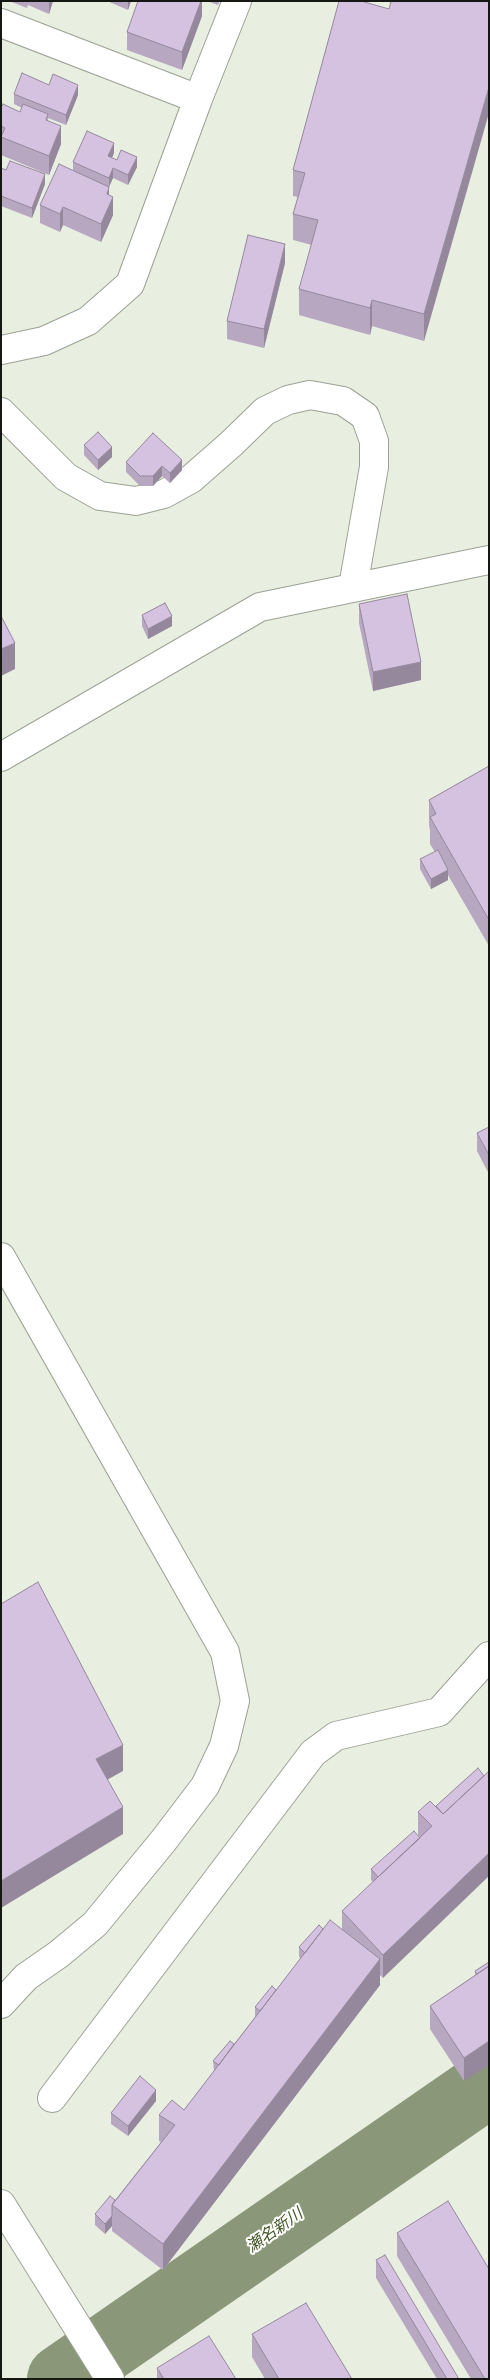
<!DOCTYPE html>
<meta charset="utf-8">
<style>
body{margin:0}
#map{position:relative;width:490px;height:2380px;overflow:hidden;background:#e8efe1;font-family:"DejaVu Sans",sans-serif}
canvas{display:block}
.frame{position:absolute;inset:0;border:2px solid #141712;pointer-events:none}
</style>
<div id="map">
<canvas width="490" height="2380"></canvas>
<div class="frame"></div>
</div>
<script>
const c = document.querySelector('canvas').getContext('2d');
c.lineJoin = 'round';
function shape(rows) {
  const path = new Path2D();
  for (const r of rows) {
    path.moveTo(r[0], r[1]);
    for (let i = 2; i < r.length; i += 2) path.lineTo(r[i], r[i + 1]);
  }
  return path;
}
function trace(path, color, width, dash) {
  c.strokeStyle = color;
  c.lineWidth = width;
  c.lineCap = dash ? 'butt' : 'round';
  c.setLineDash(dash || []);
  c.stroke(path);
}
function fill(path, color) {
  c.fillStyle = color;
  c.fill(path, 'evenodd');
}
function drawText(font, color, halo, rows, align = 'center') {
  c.font = font + ' "DejaVu Sans","Noto Sans JP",sans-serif';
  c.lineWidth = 4;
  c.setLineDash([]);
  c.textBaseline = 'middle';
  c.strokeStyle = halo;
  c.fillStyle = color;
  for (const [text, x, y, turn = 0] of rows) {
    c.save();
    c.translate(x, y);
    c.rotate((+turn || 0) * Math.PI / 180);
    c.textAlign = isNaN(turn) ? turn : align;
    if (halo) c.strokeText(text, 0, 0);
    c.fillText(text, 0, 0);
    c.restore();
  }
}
const river = shape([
 [61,2379,489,2083]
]);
const minor = shape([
 [1,23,198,99],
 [1,350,44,341,88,321,130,284,198,99,237,1],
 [1,412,66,477,100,496,136,501,164,494,191,479,231,444,265,411,288,400,310,395,343,401,365,416,374,441,374,467,353,587],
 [1,757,260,607,489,560],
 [1,1257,225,1652,235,1701,224,1746,205,1786,164,1840,95,1924,59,1954,26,1977,1,2004],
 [52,2098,313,1753,336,1736,439,1712,489,1656],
 [1,2204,110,2379]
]);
const wall = shape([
 [9,1,53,1,49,14,28,5,27,8],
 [107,1,131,1,128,10],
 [202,1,202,16,182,70,127,50,127,32],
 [207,1,220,1,218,5],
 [489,1,424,341,372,326,370,335,299,315,299,289,312,245,293,240,293,214,298,197,293,196,293,170,389,9],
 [49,85,78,95,66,125,48,118,48,121,61,144,49,175,1,155,1,108,20,112,22,108,14,104,14,94],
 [114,153,112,158,137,167,128,185,113,178,109,187,109,196,113,215,101,242,63,225,60,232,40,223,40,205,73,171,73,162],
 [1,168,45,184,32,218,1,206],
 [285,263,264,348,227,339,227,321],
 [153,433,182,470,170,483,162,476,153,486,140,486,126,472,126,462],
 [84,445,112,457,98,470,84,455],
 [359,604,421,680,373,691,359,623],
 [142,615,172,626,148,639,142,626],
 [489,766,489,946,448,875,448,880,431,889,420,869,420,859,435,852,430,844,430,830,429,826,429,800],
 [489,1127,489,1174,477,1151,477,1133],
 [478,1768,383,1978,380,1975,380,1985,163,2270,112,2231,112,2226,105,2234,95,2225,95,2214,115,2200,161,2142,159,2141,159,2115,184,2110,214,2071,213,2061,234,2044,255,2017,255,2007,276,1990,301,1958,299,1957,299,1947,323,1929,342,1929,342,1911,373,1882,371,1880,371,1869,420,1837,418,1835,418,1812,436,1806],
 [489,1962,464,2081,430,2029,430,2006,475,1975,475,1971],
 [156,2101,128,2136,111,2124,111,2113],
 [397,2233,489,2379,471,2379,397,2256],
 [376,2260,459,2379,437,2379,376,2278],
 [252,2334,352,2379,265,2379,252,2357],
 [157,2368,236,2379,157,2379]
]);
const shadedWall = shape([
 [50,1,53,1,49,14,49,3],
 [128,1,131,1,128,10],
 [201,1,202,1,202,16,182,70,182,52],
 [78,85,78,95,66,125,66,115],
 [489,87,489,113,424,341,424,314],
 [61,126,61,144,49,175,49,156],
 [114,143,114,153,108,166,108,156],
 [137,157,137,167,128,185,128,175],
 [113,168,113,178,109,187,109,205,113,197,113,215,101,242,101,224,107,194,109,188,109,178],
 [45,174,45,184,32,218,32,208],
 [63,207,63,225,60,232,60,214],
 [285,244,285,263,264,348,264,329],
 [372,300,372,326,370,335,370,308],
 [112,447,112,457,98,470,98,460],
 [182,460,182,470,170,483,170,473],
 [162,466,162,476,153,486,153,476],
 [172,616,172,626,148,639,148,629],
 [15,643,15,669,1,676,1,649],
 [421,662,421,680,373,691,373,672],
 [448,870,448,880,431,889,431,879],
 [123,1745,123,1771,96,1786,96,1759],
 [123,1807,123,1834,1,1908,1,1881],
 [489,1853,489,1876,383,1978,383,1955],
 [380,1959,380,1985,163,2270,163,2244],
 [489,2041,489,2065,464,2081,464,2058],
 [156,2090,156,2101,128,2136,128,2126],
 [112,2216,112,2226,105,2234,105,2224]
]);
const building = shape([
 [138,1,201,1,182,52,127,32,138,1],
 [339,1,361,1,389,9,391,1,489,1,489,87,424,314,372,300,370,308,299,289,318,220,293,214,305,173,293,170,339,1],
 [22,73,49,85,53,74,78,85,66,115,14,94,22,73],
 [3,104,20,112,23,104,48,114,46,120,61,126,49,156,1,137,5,128,1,126,1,108,3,104],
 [87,131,114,143,108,156,117,160,121,150,137,157,128,175,113,168,109,178,73,162,87,131],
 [10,161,45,174,32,208,1,196,1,168,6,170,10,161],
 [59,164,109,187,107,194,113,197,101,224,63,207,60,214,40,205,59,164],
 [248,235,285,244,264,329,227,321,248,235],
 [98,432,112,447,98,460,84,445,98,432],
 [153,433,182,460,170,473,162,466,153,476,140,476,126,462,153,433],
 [407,594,421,662,373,672,359,604,407,594],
 [165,603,172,616,148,629,142,615,165,603],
 [1,616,15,643,1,649,1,616],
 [489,766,489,920,430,817,436,814,429,800,489,766],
 [438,850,448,870,431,879,420,859,438,850],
 [489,1127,489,1155,477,1133,489,1127],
 [38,1582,123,1745,96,1759,123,1807,1,1881,1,1604,38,1582],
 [478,1768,484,1776,443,1814,436,1806,478,1768],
 [489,1771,489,1853,383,1955,342,1911,432,1826,418,1812,430,1801,443,1814,489,1771],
 [414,1831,420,1838,378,1877,371,1869,414,1831],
 [330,1920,380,1959,163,2244,112,2205,175,2125,159,2115,172,2100,184,2110,330,1920],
 [319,1925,323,1929,305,1953,299,1947,319,1925],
 [489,1962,489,1966,477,1974,475,1971,489,1962],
 [489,1966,489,2041,464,2058,430,2006,489,1966],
 [272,1986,276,1990,260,2011,255,2007,272,1986],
 [230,2041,234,2044,219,2065,213,2061,230,2041],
 [140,2076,156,2090,128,2126,111,2113,140,2076],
 [110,2196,115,2200,112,2205,112,2216,105,2224,95,2214,110,2196],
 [448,2201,489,2269,489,2379,485,2379,397,2233,448,2201],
 [385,2255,459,2379,447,2379,376,2260,385,2255],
 [306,2303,352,2379,279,2379,252,2334,306,2303],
 [209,2336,236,2379,164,2379,157,2368,209,2336]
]);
const waterNames = [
 ["瀬名新川",275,2231,-35]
];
trace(river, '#8a9879', 68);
trace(minor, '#9ba194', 30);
trace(minor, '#fff', 28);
fill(wall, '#b7a7c1');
fill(shadedWall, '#95889d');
fill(building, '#d5c2e0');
trace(building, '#95889d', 1);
drawText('italic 16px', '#455827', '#fff', waterNames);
</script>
